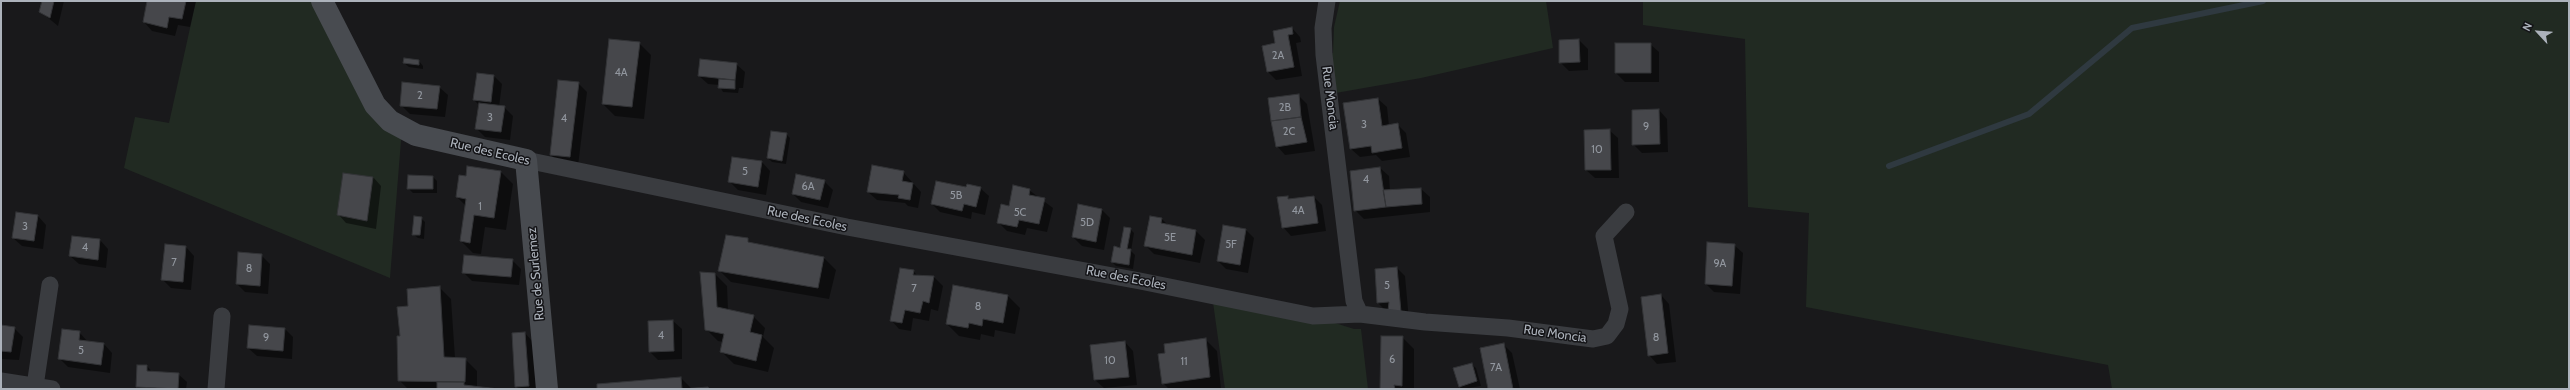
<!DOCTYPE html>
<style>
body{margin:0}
#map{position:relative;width:2570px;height:390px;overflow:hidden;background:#19191b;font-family:Cabin,sans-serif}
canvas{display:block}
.frame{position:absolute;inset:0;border:2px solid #acb2bb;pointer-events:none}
.north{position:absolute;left:2518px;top:12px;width:40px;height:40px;-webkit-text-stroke:3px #141417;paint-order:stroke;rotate:296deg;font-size:11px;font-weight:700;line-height:16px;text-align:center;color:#acb2bb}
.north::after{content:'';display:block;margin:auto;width:14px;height:18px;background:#acb2bb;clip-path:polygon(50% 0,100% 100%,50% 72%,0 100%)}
</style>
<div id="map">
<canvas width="2570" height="390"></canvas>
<div class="frame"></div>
<div class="north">N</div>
</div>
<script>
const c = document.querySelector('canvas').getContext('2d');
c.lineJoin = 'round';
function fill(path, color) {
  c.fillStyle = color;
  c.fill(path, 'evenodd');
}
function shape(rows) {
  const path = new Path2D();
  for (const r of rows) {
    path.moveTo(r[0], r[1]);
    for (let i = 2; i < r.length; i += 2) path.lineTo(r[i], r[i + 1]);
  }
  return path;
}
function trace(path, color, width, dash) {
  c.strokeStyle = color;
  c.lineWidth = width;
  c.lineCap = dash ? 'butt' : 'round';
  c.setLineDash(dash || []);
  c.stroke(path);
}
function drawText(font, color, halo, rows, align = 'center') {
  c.font = font + ' Cabin,sans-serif';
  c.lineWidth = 3;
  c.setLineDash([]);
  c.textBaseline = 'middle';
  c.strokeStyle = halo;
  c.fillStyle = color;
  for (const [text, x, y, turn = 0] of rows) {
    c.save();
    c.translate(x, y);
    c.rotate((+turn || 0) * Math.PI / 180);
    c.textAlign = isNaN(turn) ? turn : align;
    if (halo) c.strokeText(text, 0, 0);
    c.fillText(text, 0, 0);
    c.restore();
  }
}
const green = shape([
 [196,1,322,1,402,128,390,278,124,168,135,117,169,123],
 [1340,1,1546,1,1553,48,1421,78,1330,94,1324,55,1333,53,1334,27],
 [1643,1,2569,1,2569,389,2112,389,2108,365,1806,307,1809,213,1748,207,1745,39,1643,25],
 [1212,295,1313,316,1354,329,1361,329,1368,389,1225,389]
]);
const shadow = shape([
 [43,1,64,1,58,26,41,12],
 [148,1,196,1,190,27,178,25,175,36,152,31,144,22],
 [1292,28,1300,37,1301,42,1296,43,1302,76,1276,80,1268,72,1276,44],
 [1579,40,1588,49,1588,70,1569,71,1560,62],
 [639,43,651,55,644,119,615,116,603,104],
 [1616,44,1650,44,1659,52,1659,82,1625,82,1616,73],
 [419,61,423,66,423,69,409,67,404,63],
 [736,64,745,72,743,88,739,88,738,93,723,92,719,85,708,84,699,76],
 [494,76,502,84,499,107,504,107,513,116,510,140,485,137,476,128,479,105,474,100],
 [578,83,587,92,578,166,559,163,551,155],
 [439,87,448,95,445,117,410,114,401,105],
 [1298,95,1307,104,1315,151,1285,155,1277,146],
 [1378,99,1387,107,1389,126,1397,124,1406,133,1410,157,1382,161,1376,155,1360,157,1351,149,1344,104],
 [1659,110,1667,119,1668,152,1642,153,1633,144],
 [1609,130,1618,138,1619,178,1595,178,1586,170],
 [786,134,790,138,786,164,772,162,768,158],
 [762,162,770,171,766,195,738,190,729,181],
 [468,167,501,172,513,184,506,230,485,227,481,254,473,253,461,241,466,206,457,197,467,177],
 [1380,168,1389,176,1390,191,1421,189,1430,197,1430,212,1364,219,1355,210,1351,171],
 [903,172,921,192,918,208,908,206,905,203,877,200,868,192],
 [373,177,381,186,376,229,346,223,338,214],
 [433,177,437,181,437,193,413,193,408,188],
 [824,181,833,190,828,208,801,202,793,194],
 [967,188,980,188,989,196,985,215,972,212,971,219,940,212,932,204],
 [1029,190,1053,208,1047,232,1027,228,1025,235,1007,231,998,222,1009,207],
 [1287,197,1290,200,1314,197,1322,205,1326,231,1291,236,1283,227],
 [1102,210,1110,218,1104,250,1082,246,1073,237],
 [38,216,46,225,43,249,22,246,13,238],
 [421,218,425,222,424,239,418,238,413,234],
 [1162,219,1169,226,1196,231,1205,240,1200,263,1154,254,1145,245],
 [1130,229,1134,233,1131,251,1135,255,1133,269,1116,266,1112,262],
 [1246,230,1254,238,1248,273,1226,269,1218,261],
 [747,239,751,244,824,258,836,270,829,299,731,282,719,270],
 [100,240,108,249,106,268,79,264,70,256],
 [166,245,186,247,194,256,191,290,171,288,162,279],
 [1734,245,1743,253,1740,294,1714,292,1706,284],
 [261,255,270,264,268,294,245,292,237,284],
 [512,260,521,269,519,285,472,281,464,273],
 [1397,268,1405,276,1409,320,1386,311,1378,303],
 [913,271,918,276,934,277,943,286,938,311,931,309,929,321,913,318,911,331,899,329,891,320],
 [715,274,727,286,728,310,753,316,765,328,763,337,774,348,768,372,734,364,722,352,723,342,718,341,706,329],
 [439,287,451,299,455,358,465,359,477,371,477,387,499,389,408,389,399,380,401,337,409,307],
 [1661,295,1669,304,1676,362,1657,364,1649,355],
 [1008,296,1020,308,1015,334,995,330,994,337,981,334,980,340,959,336,947,324],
 [673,321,682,329,682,359,658,360,650,352],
 [1,326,14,328,23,337,19,360,1,359],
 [285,329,293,337,292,359,257,356,248,348],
 [79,332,88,342,104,344,112,353,110,373,68,367,60,359],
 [525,333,533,342,536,389,519,389,516,386],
 [1402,337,1414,349,1414,389,1381,389],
 [1205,339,1217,351,1221,389,1169,389,1163,383],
 [1125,342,1133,351,1137,385,1104,388,1095,380,1091,346],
 [1503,344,1512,353,1520,389,1490,389],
 [1471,364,1476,368,1481,386,1462,389,1460,387],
 [138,366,147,366,153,373,178,374,187,382,186,389,139,389,137,387],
 [681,378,692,389,598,389]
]);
const stream = shape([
 [1889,166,2029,114,2132,28,2263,1]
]);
const building = shape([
 [42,1,54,1,50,18,39,12,42,1],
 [147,1,186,1,182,19,169,17,167,28,143,22,147,1],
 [1292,27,1293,34,1288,35,1294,67,1267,72,1262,46,1275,43,1273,31,1292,27],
 [609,39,640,42,632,107,602,104,609,39],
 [1579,39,1580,62,1559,63,1559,40,1579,39],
 [1615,43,1651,43,1651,73,1615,73,1615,43],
 [404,58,419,60,419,65,403,63,404,58],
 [700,59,737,63,735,80,698,76,700,59],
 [477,73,494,75,491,102,473,100,477,73],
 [719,79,735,80,735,89,718,88,719,79],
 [558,80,579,82,570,157,550,155,558,80],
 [402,82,440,86,437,109,400,106,402,82],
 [1299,94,1301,117,1271,121,1268,98,1299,94],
 [1378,98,1382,126,1398,123,1402,148,1372,153,1371,146,1350,149,1343,103,1378,98],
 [479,103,505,106,501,132,475,129,479,103],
 [1659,109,1660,144,1632,145,1632,110,1659,109],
 [1301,117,1307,142,1276,147,1271,121,1301,117],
 [1610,129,1611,170,1585,170,1584,130,1610,129],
 [771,131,787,133,782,161,767,158,771,131],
 [732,157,762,161,758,187,728,182,732,157],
 [872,165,904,171,902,181,913,183,910,200,898,198,899,195,867,192,872,165],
 [467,166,501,171,494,218,474,215,470,243,460,241,466,199,456,197,459,175,466,176,467,166],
 [1380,167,1386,207,1354,211,1350,171,1380,167],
 [343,173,373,177,367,221,337,215,343,173],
 [796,174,825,180,820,200,792,194,796,174],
 [408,175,433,176,433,189,407,189,408,175],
 [936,181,966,187,967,184,981,187,976,207,964,204,962,211,931,204,936,181],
 [1013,185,1030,189,1029,195,1045,198,1039,224,1019,220,1017,227,997,223,1001,204,1009,206,1013,185],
 [1421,188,1422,204,1386,207,1383,190,1421,188],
 [1288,196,1288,199,1314,196,1318,223,1282,228,1277,197,1288,196],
 [1078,204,1102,209,1096,242,1072,237,1078,204],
 [16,212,38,215,34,241,12,238,16,212],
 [414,216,422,217,420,235,412,235,414,216],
 [1150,216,1162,218,1161,223,1196,230,1192,255,1144,246,1150,216],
 [1223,225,1246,229,1240,265,1217,261,1223,225],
 [1124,227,1131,228,1127,249,1131,249,1129,265,1111,262,1114,246,1120,248,1124,227],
 [726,235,748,238,748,242,824,257,818,288,718,271,726,235],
 [72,236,100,239,98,260,69,256,72,236],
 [1707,242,1735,244,1732,286,1705,284,1707,242],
 [165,244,186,246,183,282,161,280,165,244],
 [238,252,262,254,260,286,236,284,238,252],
 [464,255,513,259,511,277,462,273,464,255],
 [1397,267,1401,312,1388,311,1389,302,1377,303,1375,269,1397,267],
 [900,268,914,270,913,275,934,276,929,303,923,301,920,313,905,310,902,323,890,321,900,268],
 [700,272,715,273,717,307,754,315,750,332,762,335,756,361,720,352,724,334,705,330,700,272],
 [953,285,1008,295,1003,323,983,319,982,326,969,323,968,328,946,324,953,285],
 [440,286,444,357,466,358,465,382,398,381,397,336,400,336,397,307,408,306,407,289,440,286],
 [1661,294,1668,353,1648,356,1641,297,1661,294],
 [673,320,674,351,649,352,648,321,673,320],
 [1,325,15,327,11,352,1,351,1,325],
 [249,325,285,328,283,351,247,348,249,325],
 [62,329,80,331,79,340,104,343,101,365,58,359,62,329],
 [525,332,529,386,515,387,512,333,525,332],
 [1381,336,1403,336,1402,386,1394,385,1395,389,1380,389,1381,336],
 [1206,338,1210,377,1162,384,1158,354,1165,353,1164,344,1206,338],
 [1125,341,1129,377,1094,380,1090,345,1125,341],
 [1504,343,1513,389,1488,389,1480,348,1504,343],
 [1472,363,1477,381,1459,387,1453,368,1472,363],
 [137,365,147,365,147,371,179,373,178,389,136,387,137,365],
 [681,377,682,389,708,387,709,389,597,389,597,384,681,377],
 [437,382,464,382,464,385,499,389,437,389,437,382]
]);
const street = shape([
 [1327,1,1323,28,1324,55,1354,301,1360,314],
 [526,160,847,227,1140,281,1313,316,1360,314,1425,322,1508,328,1593,339,1607,336,1616,324,1620,309,1604,236,1626,212],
 [1,381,52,389],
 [35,386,50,285],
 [216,389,222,316]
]);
const secondary = shape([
 [322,1,375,105,390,121,416,135,526,160,547,389]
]);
const numberNames = [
 ["2A",1278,56],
 ["4A",621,73],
 ["2",420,96],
 ["2B",1285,108],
 ["3",490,118],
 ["4",564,119],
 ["3",1364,125],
 ["9",1646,127],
 ["2C",1289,132],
 ["10",1597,150],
 ["5",745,172],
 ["4",1366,180],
 ["6A",808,187],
 ["5B",956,196],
 ["1",480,207],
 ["4A",1298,211],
 ["5C",1020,213],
 ["5D",1087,223],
 ["3",25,227],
 ["5E",1170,238],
 ["5F",1231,245],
 ["4",85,248],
 ["7",174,263],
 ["9A",1720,264],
 ["8",249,269],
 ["5",1387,286],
 ["7",914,289],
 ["8",978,307],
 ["4",661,336],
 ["9",266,338],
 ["8",1656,338],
 ["5",81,351],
 ["6",1392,360],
 ["10",1110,361],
 ["11",1184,362],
 ["7A",1496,368]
];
const streetNames = [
 ["Rue Moncia",1330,98,83],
 ["Rue des Ecoles",490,152,13],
 ["Rue des Ecoles",807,219,12],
 ["Rue de Surlemez",536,274,-95],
 ["Rue des Ecoles",1126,278,11],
 ["Rue Moncia",1555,334,8]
];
fill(green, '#212a22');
fill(shadow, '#0007');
trace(stream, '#2f3940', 6);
fill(building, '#46474b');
trace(building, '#333437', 1);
trace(street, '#3a3c40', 17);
trace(secondary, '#484b50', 22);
drawText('11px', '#92979f', null, numberNames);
drawText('13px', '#acb2bb', '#141417', streetNames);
</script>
